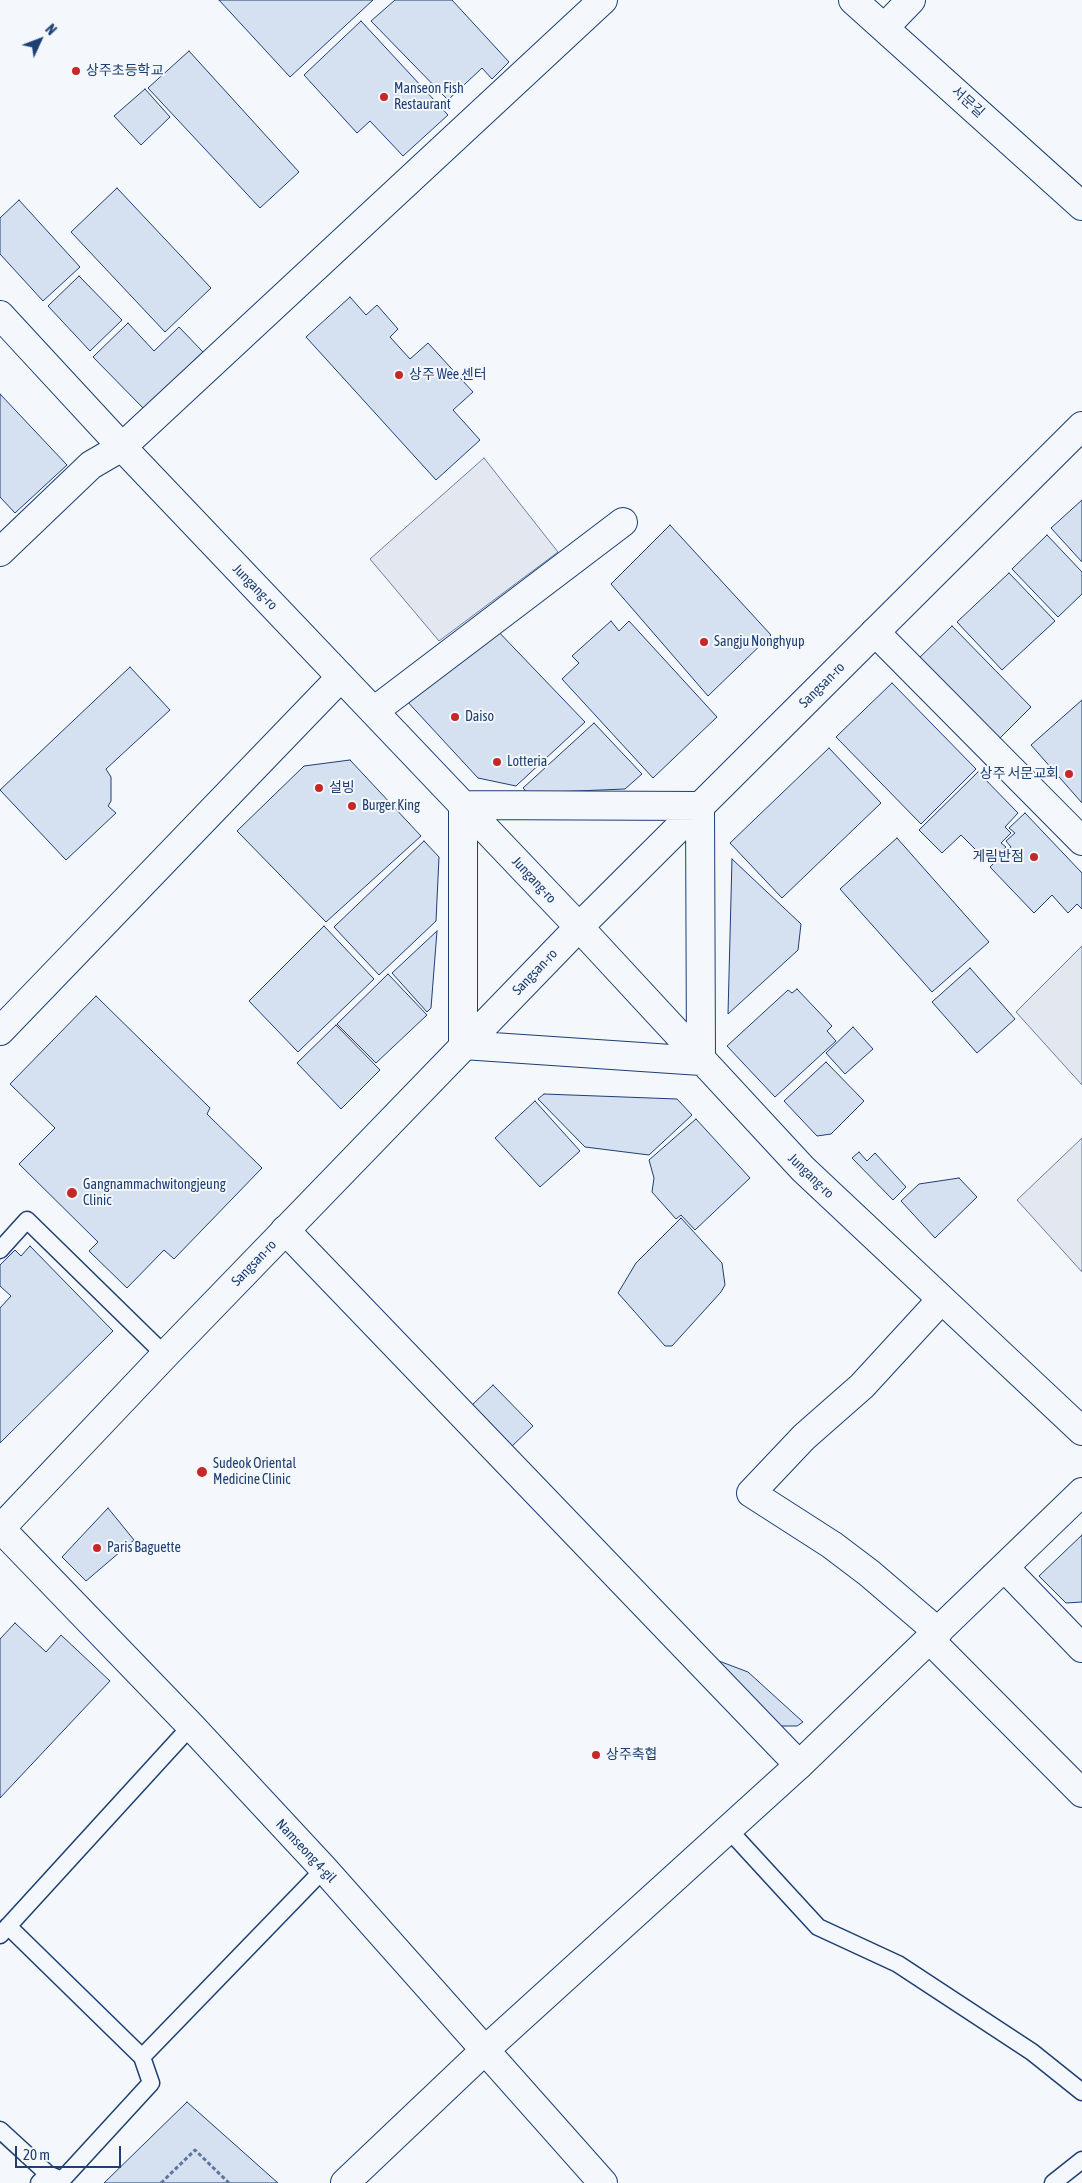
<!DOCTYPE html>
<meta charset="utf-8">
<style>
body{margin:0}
#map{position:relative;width:1082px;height:2183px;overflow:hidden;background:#f4f7fb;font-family:"Asap Condensed",sans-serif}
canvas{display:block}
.north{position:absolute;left:15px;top:15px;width:50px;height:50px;-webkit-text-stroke:4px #f4f7fb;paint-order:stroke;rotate:47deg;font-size:14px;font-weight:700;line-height:20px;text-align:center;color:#1d3f73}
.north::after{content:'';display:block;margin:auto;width:18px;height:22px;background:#1d3f73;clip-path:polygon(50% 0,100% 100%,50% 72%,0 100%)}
.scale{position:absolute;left:15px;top:2146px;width:106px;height:22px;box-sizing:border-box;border:2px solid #1d3f73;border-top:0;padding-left:6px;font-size:15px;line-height:18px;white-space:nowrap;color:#1d3f73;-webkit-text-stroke:4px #f4f7fb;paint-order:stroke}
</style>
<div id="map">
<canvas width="1082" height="2183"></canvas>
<div class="north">N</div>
<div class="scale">20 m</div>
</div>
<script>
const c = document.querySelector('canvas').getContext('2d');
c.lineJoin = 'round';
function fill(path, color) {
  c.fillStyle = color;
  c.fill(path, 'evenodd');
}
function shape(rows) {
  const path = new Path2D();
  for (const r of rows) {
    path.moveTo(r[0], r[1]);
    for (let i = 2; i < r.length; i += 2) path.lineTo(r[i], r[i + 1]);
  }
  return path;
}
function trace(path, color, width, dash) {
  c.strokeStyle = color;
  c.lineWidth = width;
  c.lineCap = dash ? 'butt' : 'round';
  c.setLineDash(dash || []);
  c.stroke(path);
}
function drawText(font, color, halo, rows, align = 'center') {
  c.font = font + ' "Asap Condensed","Noto Sans KR",sans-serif';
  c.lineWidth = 4;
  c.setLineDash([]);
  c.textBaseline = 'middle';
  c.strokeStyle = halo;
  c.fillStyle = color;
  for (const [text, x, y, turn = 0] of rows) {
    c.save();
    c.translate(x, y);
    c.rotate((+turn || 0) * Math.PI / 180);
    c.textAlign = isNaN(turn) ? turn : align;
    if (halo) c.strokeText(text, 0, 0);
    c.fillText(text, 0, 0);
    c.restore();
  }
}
const parking = shape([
 [484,458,558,552,439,641,370,559,484,458],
 [1082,946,1082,1085,1016,1012,1082,946],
 [1082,1138,1082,1272,1017,1200,1082,1138]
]);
const building = shape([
 [219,0,373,0,290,77,219,0],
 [395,0,452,0,509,62,492,79,482,68,448,100,371,21,395,0],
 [361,21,448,115,403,156,370,121,357,133,304,75,361,21],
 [189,51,299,172,260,208,148,88,189,51],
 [145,89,170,117,141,145,114,116,145,89],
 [117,188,211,288,165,332,71,232,117,188],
 [19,200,80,267,43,301,0,254,0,218,19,200],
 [79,276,122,320,90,351,48,306,79,276],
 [350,297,366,315,377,305,398,329,390,337,410,359,428,343,473,392,453,410,480,440,436,480,306,337,350,297],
 [128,323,154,351,179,327,203,352,144,409,93,357,128,323],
 [0,394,67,465,15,513,0,497,0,394],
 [1082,500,1082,562,1051,528,1082,500],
 [670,525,771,635,708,696,611,584,670,525],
 [1047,535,1082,572,1082,594,1058,617,1012,569,1047,535],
 [1009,573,1055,621,1002,670,957,622,1009,573],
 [611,621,619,631,629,621,717,717,653,778,562,679,579,663,572,656,611,621],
 [493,626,585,722,516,786,478,778,404,698,493,626],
 [952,626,1031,707,996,742,916,661,952,626],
 [130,667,170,710,106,769,111,777,111,801,108,806,116,813,66,860,0,790,130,667],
 [892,683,976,769,921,824,836,737,892,683],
 [1082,700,1082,803,1031,745,1082,700],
 [594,723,642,774,625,789,528,793,523,788,594,723],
 [829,748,881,803,782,898,730,843,829,748],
 [350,760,421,836,326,922,237,831,304,766,350,760],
 [978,772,1018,813,1005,827,1011,833,1001,843,1006,847,989,863,961,835,942,853,919,830,978,772],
 [1025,813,1082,873,1082,909,1077,904,1068,913,1052,895,1034,913,990,867,1011,847,1006,841,1015,833,1009,828,1025,813],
 [897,838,989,942,932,992,840,889,897,838],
 [424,841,439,857,436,921,379,975,334,927,424,841],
 [732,859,801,924,798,950,728,1014,732,859],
 [324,926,374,979,298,1052,249,1001,324,926],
 [437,931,431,1008,427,1012,392,973,437,931],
 [970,968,1015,1019,977,1053,932,1002,970,968],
 [388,974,427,1015,376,1063,337,1024,388,974],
 [797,989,832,1026,827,1031,836,1041,775,1097,727,1046,788,990,792,993,797,989],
 [96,996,210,1108,207,1114,262,1168,174,1259,164,1250,127,1288,89,1251,98,1242,19,1164,55,1128,10,1084,96,996],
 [336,1025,380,1070,341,1109,297,1063,336,1025],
 [853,1027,873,1049,845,1074,826,1053,853,1027],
 [826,1062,864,1101,831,1134,817,1136,784,1101,826,1062],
 [544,1094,677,1099,692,1115,649,1155,585,1147,538,1099,544,1094],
 [535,1101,580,1151,540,1187,495,1138,535,1101],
 [696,1119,750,1178,695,1230,681,1215,676,1219,652,1192,654,1178,649,1160,696,1119],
 [859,1152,867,1161,875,1153,906,1187,893,1200,852,1158,859,1152],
 [959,1178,977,1197,935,1238,901,1201,919,1184,959,1178],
 [681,1218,722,1263,725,1285,721,1292,672,1346,665,1346,618,1293,636,1263,681,1218],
 [30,1246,113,1331,0,1443,0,1308,11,1296,0,1286,0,1265,15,1250,21,1256,30,1246],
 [493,1385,533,1426,510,1448,471,1406,493,1385],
 [108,1508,134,1540,86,1581,62,1557,108,1508],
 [1082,1535,1082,1602,1066,1603,1039,1576,1082,1535],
 [15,1623,46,1652,61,1635,110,1681,0,1798,0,1639,15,1623],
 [703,1655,748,1672,803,1722,797,1726,776,1726,703,1655],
 [187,2102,278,2183,104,2183,187,2102]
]);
const path = shape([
 [161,2183,195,2150,229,2183]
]);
const lane = shape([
 [0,1250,27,1220,165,1355],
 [728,1829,818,1927,898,1964,1032,2052,1082,2092],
 [8,1926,142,2057],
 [0,1935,191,1726],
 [0,2130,48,2174,39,2183],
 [48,2174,62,2180,151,2083,142,2057,324,1869],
 [1053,2183,1082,2160]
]);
const street = shape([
 [885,27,911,0],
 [0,552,91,465,122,447,603,0],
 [875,632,1082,841],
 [374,711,623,522],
 [0,1031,341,677],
 [285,1230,799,1765],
 [1005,1568,1082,1648],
 [938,1632,869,1573,832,1545,751,1493,804,1437,862,1386,941,1300],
 [930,1640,1082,1793]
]);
const secondary = shape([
 [853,0,1082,206],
 [0,315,122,447,579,927,803,1169,1082,1431],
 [463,805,700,806,701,1061,463,1045,463,805],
 [0,1528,191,1726,324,1869,603,2183],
 [0,1529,165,1355,579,927,1082,426],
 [345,2183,484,2051,799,1765,1082,1492]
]);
const markers = [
 [76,71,5,"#c62828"],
 [384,97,5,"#c62828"],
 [399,375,5,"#c62828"],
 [704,642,5,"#c62828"],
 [455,717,5,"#c62828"],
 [497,762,5,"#c62828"],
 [1069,774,5,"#c62828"],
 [319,788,5,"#c62828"],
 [352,806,5,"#c62828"],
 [1034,857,5,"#c62828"],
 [72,1193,6,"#c62828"],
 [202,1472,6,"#c62828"],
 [97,1548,5,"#c62828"],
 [596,1755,5,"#c62828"]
];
const poiNames = [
 ["상주초등학교",86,71],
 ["Manseon Fish",394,89],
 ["Restaurant",394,105],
 ["상주 Wee 센터",409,375],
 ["Sangju Nonghyup",714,642],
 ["Daiso",465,717],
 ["Lotteria",507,762],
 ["상주 서문교회",1059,774,"right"],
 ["설빙",329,788],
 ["Burger King",362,806],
 ["게림반점",1024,857,"right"],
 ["Gangnammachwitongjeung",83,1185],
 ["Clinic",83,1201],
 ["Sudeok Oriental",213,1464],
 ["Medicine Clinic",213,1480],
 ["Paris Baguette",107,1548],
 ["상주축협",606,1755]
];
const streetNames = [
 ["서문길",968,102,42],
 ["Jungang-ro",255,587,46],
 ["Sangsan-ro",822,685,-45],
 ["Jungang-ro",534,880,47],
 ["Sangsan-ro",535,972,-46],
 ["Jungang-ro",811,1176,44],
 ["Sangsan-ro",254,1263,-46],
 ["Namseong 4-gil",306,1851,47]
];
fill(parking, '#e3e8f0');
trace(parking, '#687fa3', 1);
fill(building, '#d5e0f0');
trace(building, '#1d3f73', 1);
trace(lane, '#1d3f73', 19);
trace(street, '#1d3f73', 30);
trace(secondary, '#1d3f73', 30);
trace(path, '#5e769c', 3, [4, 2.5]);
trace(lane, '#f4f7fb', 16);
trace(street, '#f4f7fb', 28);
trace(secondary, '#f4f7fb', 28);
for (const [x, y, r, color] of markers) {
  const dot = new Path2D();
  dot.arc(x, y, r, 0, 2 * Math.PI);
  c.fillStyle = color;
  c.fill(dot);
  trace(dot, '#f4f7fb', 2);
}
drawText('14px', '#1d3f73', '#f4f7fb', poiNames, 'left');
drawText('14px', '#1d3f73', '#f4f7fb', streetNames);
</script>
